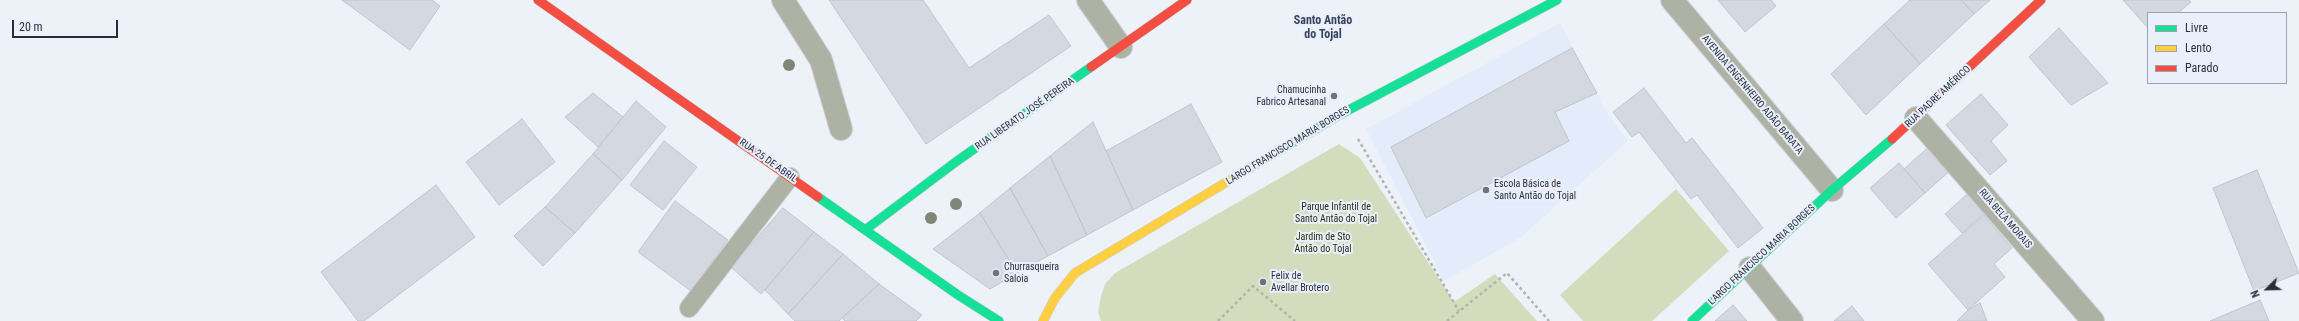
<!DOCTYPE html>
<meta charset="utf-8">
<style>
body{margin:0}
#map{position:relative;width:2299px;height:321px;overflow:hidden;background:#edf1f8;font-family:"Roboto Condensed",sans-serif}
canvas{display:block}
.legend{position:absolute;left:2147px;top:12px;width:140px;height:72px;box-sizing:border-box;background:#e9f0fc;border:1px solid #9ca3ae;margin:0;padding:5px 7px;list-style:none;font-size:12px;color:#292f3a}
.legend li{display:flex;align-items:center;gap:8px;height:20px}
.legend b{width:20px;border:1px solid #9ca3ae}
.north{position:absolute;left:2247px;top:269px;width:40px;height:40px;-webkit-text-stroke:3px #e9f0fc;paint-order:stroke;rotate:247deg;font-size:11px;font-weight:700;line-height:16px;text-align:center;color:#292f3a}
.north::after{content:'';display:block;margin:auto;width:14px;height:18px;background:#292f3a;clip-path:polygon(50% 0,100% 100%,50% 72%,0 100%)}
.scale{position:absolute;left:12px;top:20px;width:106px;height:18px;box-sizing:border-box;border:2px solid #292f3a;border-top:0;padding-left:5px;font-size:12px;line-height:14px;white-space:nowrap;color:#292f3a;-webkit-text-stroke:3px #e9f0fc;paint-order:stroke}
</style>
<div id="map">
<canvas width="2299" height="321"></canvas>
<ul class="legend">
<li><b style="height:5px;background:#16e098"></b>Livre</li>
<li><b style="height:5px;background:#ffcf43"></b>Lento</li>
<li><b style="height:5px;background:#f24e42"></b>Parado</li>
</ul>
<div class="north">N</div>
<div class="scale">20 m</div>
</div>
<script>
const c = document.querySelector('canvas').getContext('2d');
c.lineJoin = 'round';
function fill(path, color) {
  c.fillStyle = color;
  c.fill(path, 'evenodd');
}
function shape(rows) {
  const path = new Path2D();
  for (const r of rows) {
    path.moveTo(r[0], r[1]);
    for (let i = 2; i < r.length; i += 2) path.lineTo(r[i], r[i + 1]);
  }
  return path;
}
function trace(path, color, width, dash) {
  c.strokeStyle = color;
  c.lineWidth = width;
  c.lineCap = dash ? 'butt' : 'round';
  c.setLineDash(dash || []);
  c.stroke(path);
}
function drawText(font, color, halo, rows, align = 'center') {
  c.font = font + ' "Roboto Condensed",sans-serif';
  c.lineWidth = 4;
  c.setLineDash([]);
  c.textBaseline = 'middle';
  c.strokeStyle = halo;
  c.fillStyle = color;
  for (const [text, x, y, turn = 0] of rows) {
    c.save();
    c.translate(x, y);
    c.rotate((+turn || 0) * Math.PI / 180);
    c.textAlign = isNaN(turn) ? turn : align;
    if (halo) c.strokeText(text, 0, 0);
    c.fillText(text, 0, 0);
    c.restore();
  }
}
const built = shape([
 [1560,23,1608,114,1628,141,1520,238,1444,281,1366,129]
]);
const green = shape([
 [1339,144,1360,158,1454,302,1495,274,1537,321,1101,321,1098,312,1101,296,1105,284,1115,273],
 [1676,189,1729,251,1652,321,1583,321,1560,295]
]);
const building = shape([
 [342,0,432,0,440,6,410,50,342,0],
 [829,0,923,0,969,68,1049,15,1071,46,926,144,829,0],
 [1718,0,1771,0,1776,6,1745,32,1718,0],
 [1910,0,1961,0,1974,14,1920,64,1884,24,1910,0],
 [1961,0,1990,0,1974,14,1961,0],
 [2123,0,2189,0,2191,2,2178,13,2148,13,2148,28,2123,0],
 [1884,24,1920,64,1866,115,1831,74,1884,24],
 [2059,28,2108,83,2071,105,2029,57,2059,28],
 [1572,48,1597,93,1555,112,1569,141,1426,218,1391,147,1572,48],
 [1644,88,1686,143,1692,138,1763,228,1738,248,1697,195,1691,199,1639,132,1632,137,1613,112,1644,88],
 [593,93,623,117,598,147,565,117,593,93],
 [1981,94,2008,125,1991,141,2007,161,1990,175,1946,125,1981,94],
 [636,101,666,127,622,180,593,154,636,101],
 [1191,104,1222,162,1133,210,1106,151,1191,104],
 [522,119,555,162,499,205,466,162,522,119],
 [1093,122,1133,210,1087,235,1050,156,1093,122],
 [664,141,697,167,663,210,630,185,664,141],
 [1932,144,1953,168,1925,193,1904,169,1932,144],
 [593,154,622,180,575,233,545,207,593,154],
 [1050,156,1087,235,1048,256,1010,188,1050,156],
 [1899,163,1925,193,1896,218,1870,188,1899,163],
 [2257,170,2299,273,2254,291,2213,188,2257,170],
 [436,185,475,237,364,321,358,321,321,272,436,185],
 [1010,188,1048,256,1017,273,980,213,1010,188],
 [1974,188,1991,207,1962,233,1945,214,1974,188],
 [675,201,728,240,691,291,638,252,675,201],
 [545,207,575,233,543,266,514,236,545,207],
 [783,208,814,232,761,294,731,267,783,208],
 [980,213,1017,273,990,289,933,249,980,213],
 [1984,215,2012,248,1994,264,2005,277,1968,310,1928,264,1984,215],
 [814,232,843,254,788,314,765,290,814,232],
 [843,254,879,284,839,321,795,321,788,314,843,254],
 [879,284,922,315,916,321,845,321,842,318,879,284],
 [2260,300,2269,321,2210,321,2260,300],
 [1980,303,1987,321,1957,321,1968,310,1980,303],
 [1733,305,1747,321,1715,321,1733,305],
 [1852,306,1864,321,1834,321,1852,306]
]);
const path = shape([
 [1358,139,1459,311],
 [1218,321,1253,286,1295,321],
 [1447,321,1507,273,1549,321]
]);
const lane = shape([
 [689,308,790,177]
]);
const street = shape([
 [783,0,821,60,841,129],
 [1088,0,1121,47],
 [1672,0,1832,190],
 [1916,118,2093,321],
 [1750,268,1792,321]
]);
const fast = shape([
 [1250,168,1343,113,1557,0],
 [818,197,958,295,999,321],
 [865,230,957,161,1091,67],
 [1692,321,1832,190,1892,139]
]);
const slow = shape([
 [1043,321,1055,298,1075,273,1250,168]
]);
const jam = shape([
 [538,0,818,197],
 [1091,67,1187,0],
 [1892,139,2041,0]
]);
const trees = [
 [789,65],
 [956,204],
 [931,218]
];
const markers = [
 [1334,96,4,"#6e737c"],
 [1486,190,4,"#6e737c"],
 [996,273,4,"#6e737c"],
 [1263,282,4,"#6e737c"]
];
const poiNames = [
 ["Chamucinha",1326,90,"right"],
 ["Fabrico Artesanal",1326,102,"right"],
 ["Escola Básica de",1494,184],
 ["Santo Antão do Tojal",1494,196],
 ["Churrasqueira",1004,267],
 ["Saloia",1004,279],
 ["Felix de",1271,276],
 ["Avellar Brotero",1271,288]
];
const streetNames = [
 ["AVENIDA ENGENHEIRO ADÃO BARATA",1752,95,50],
 ["RUA PADRE AMÉRICO",1938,97,-43],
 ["RUA LIBERATO JOSÉ PEREIRA",1025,114,-35],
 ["LARGO FRANCISCO MARIA BORGES",1288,146,-31],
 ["RUA 25 DE ABRIL",768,161,35],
 ["RUA BELA MORAIS",2005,219,49],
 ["LARGO FRANCISCO MARIA BORGES",1762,255,-43]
];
const parkNames = [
 ["Parque Infantil de",1336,207],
 ["Santo Antão do Tojal",1336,219],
 ["Jardim de Sto",1323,237],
 ["Antão do Tojal",1323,249]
];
const quarterNames = [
 ["Santo Antão",1323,21],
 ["do Tojal",1323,35]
];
fill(built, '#e4ecfc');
fill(green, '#d3ddbd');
fill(building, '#d4d9e1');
trace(building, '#c0c5ce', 1);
trace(lane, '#cbcfd5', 20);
trace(street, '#cbcfd5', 24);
trace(fast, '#cbcfd5', 10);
trace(slow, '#cbcfd5', 10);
trace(jam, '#cbcfd5', 10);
trace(path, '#b0b4ad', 2.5, [3, 3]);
trace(lane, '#aeb2a5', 18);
trace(street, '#aeb2a5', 22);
trace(fast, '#16e098', 9);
trace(slow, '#ffcf43', 9);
trace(jam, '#f24e42', 9);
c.fillStyle = '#808578';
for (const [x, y] of trees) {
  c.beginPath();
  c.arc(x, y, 6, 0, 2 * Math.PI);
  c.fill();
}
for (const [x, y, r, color] of markers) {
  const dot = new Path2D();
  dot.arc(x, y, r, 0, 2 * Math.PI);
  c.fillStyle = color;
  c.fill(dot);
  trace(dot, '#e9f0fc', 1.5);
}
drawText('10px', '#292f3a', '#e9f0fc', poiNames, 'left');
drawText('10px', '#292f3a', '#e9f0fc', streetNames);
drawText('10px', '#272d10', '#e9f0fc', parkNames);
drawText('bold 12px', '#38445d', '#e9f0fc', quarterNames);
</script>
